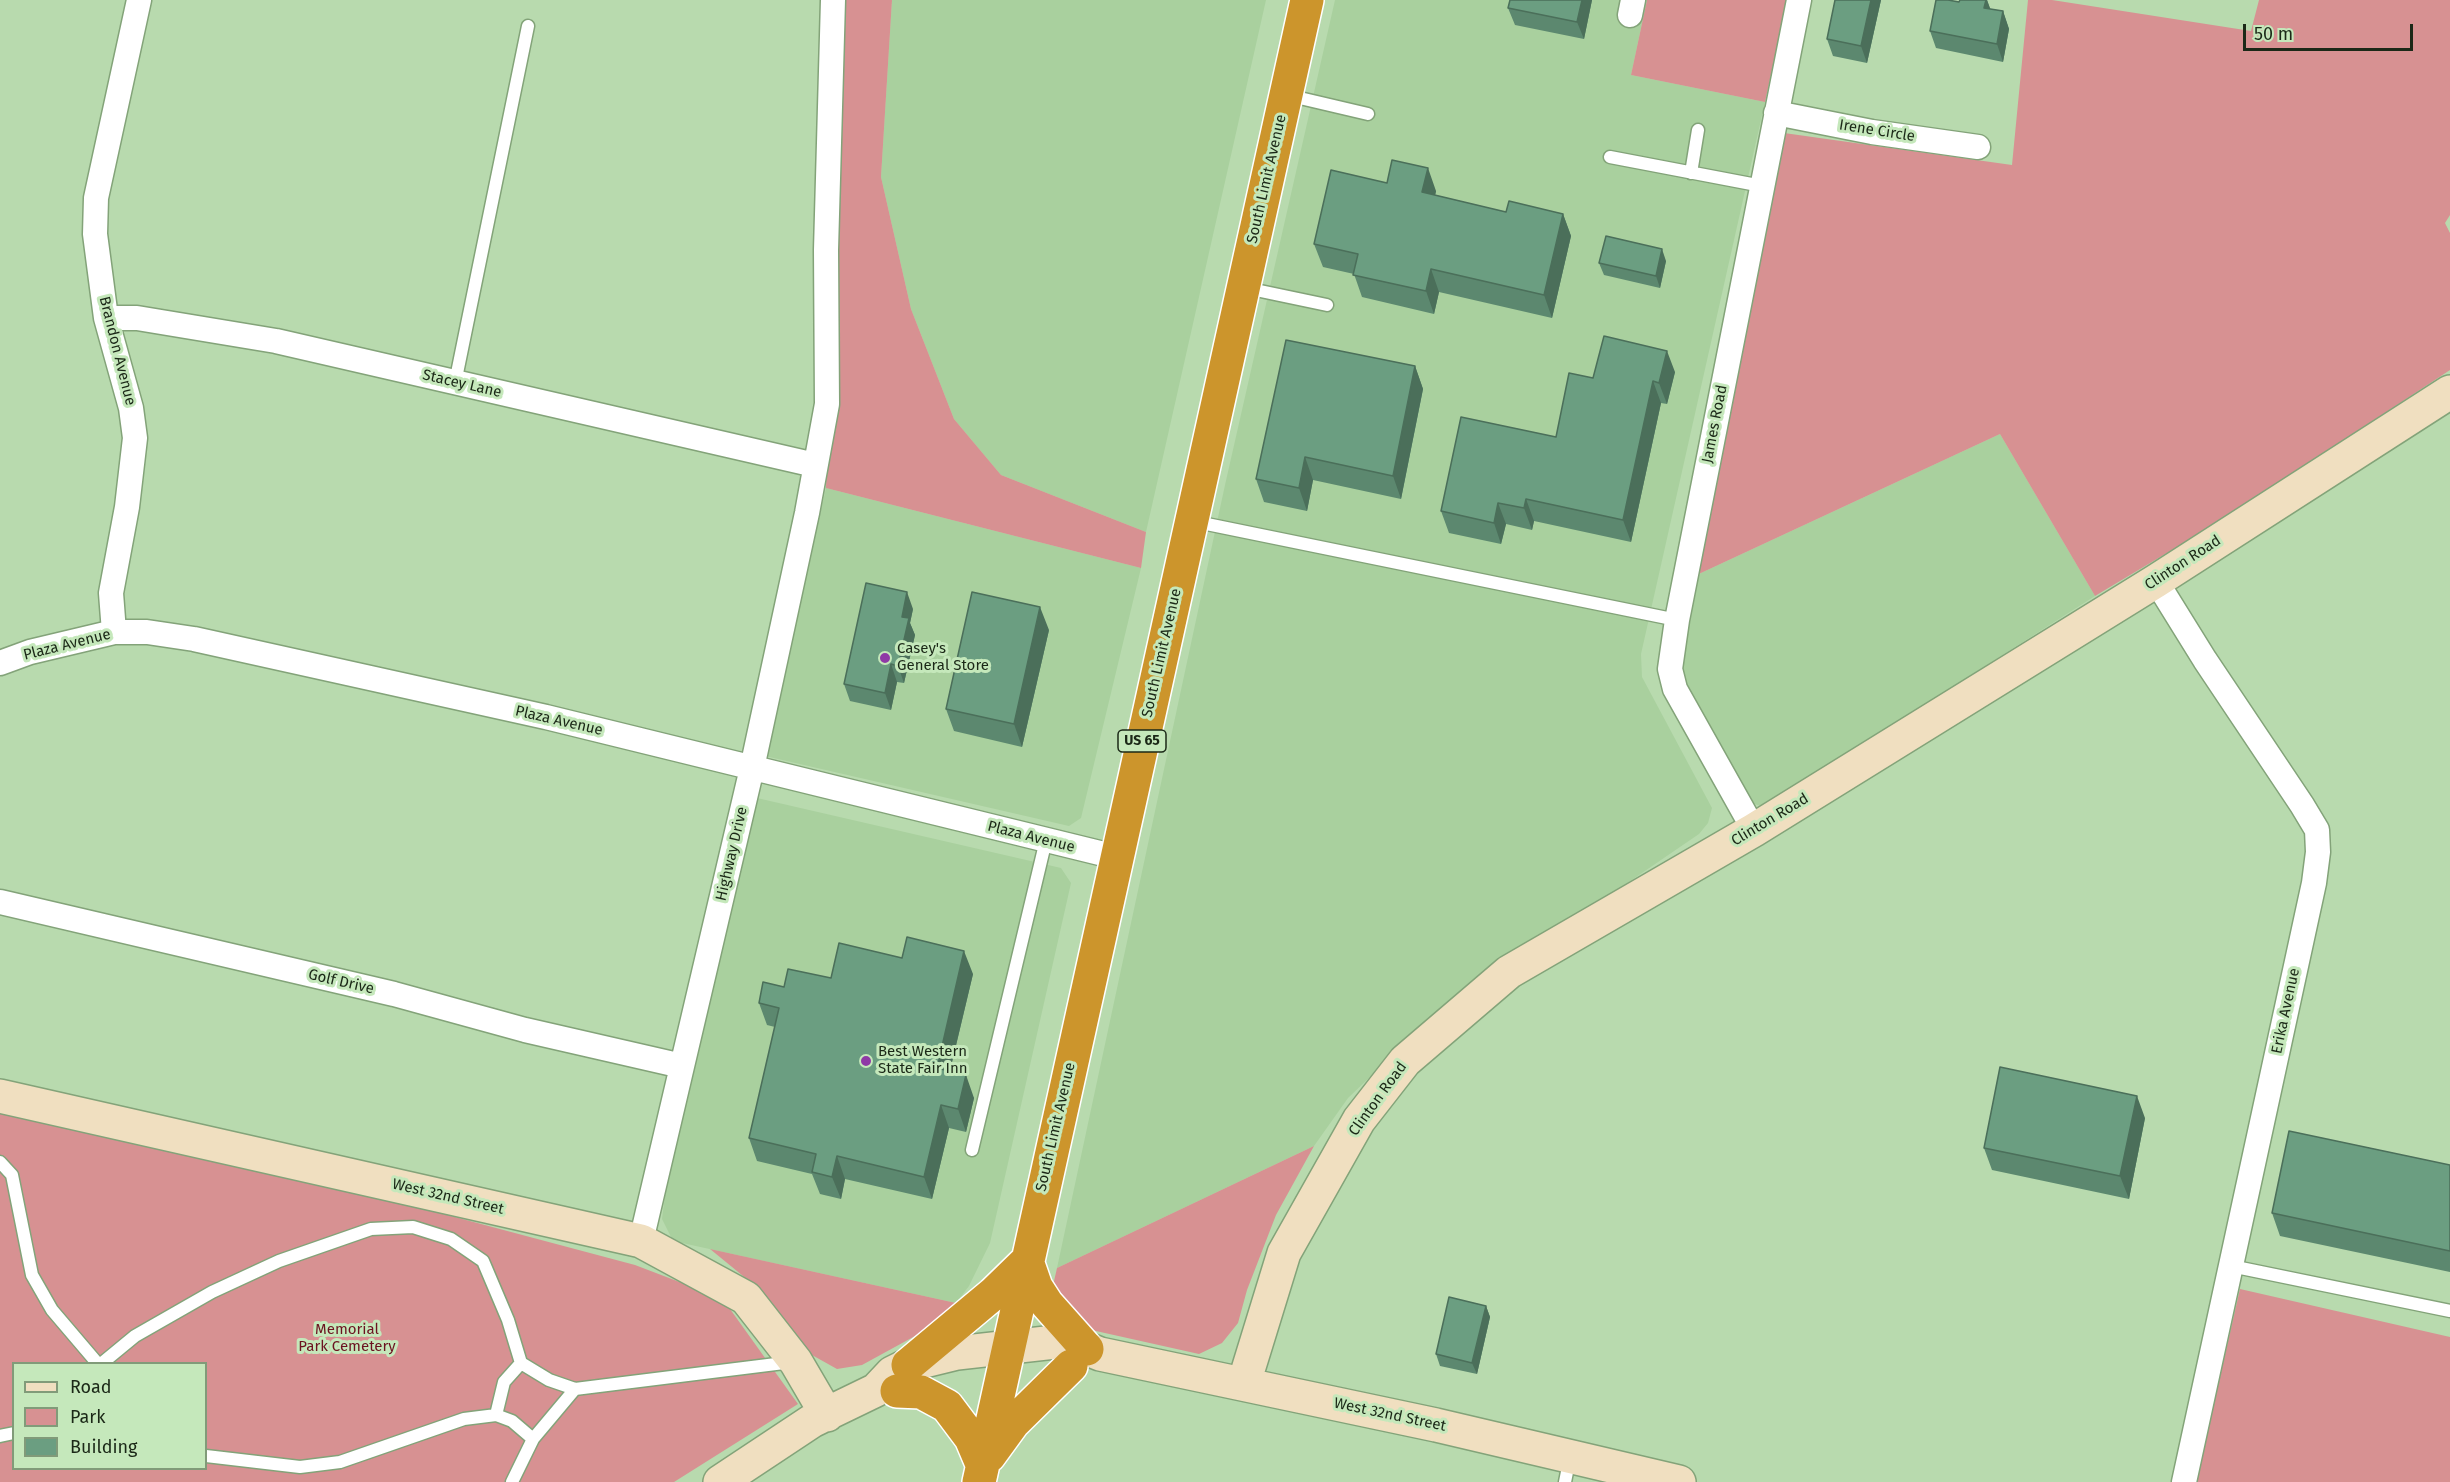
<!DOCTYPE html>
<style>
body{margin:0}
#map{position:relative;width:2450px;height:1482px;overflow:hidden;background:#b8daae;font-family:"Fira Sans",sans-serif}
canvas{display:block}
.legend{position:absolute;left:12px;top:1362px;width:195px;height:108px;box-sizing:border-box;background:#c5e8bb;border:2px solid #819b79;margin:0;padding:8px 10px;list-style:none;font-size:18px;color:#1b2817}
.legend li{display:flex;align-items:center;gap:12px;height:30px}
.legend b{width:30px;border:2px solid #819b79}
.scale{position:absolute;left:2243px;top:24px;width:170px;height:27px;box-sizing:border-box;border:3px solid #1b2817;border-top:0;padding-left:8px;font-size:18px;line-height:21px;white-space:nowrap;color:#1b2817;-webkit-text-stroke:4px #c5e8bb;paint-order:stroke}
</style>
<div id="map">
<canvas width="2450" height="1482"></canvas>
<ul class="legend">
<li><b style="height:8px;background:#f0dfc0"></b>Road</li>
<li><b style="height:16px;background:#d79192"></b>Park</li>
<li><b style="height:16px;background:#6b9e81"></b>Building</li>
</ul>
<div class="scale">50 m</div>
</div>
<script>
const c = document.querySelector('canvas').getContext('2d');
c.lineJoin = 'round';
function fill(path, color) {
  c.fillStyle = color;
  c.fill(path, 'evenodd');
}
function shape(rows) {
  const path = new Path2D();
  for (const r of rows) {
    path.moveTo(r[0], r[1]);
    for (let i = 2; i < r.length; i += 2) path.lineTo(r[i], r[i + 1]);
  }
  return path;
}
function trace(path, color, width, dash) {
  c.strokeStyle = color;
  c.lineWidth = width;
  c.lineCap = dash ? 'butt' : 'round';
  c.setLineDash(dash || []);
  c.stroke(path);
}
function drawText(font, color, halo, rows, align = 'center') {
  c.font = font + ' "Fira Sans",sans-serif';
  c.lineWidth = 6;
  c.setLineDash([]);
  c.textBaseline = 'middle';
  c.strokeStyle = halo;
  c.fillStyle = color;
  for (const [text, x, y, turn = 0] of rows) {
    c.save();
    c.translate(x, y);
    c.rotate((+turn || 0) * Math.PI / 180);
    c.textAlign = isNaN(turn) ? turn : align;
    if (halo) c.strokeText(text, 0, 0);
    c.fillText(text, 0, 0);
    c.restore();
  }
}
const built = shape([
 [892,0,1266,0,1146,532,1001,475,954,419,911,309,881,177],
 [1335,0,1647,0,1631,75,1765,102,1641,654,1642,677,1712,808,1708,823,1699,834,1437,1013,1348,1098,1314,1146,1057,1268,1225,485],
 [2000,434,2095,596,1764,807,1745,801,1683,698,1675,633,1688,579],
 [826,488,1141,568,1081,818,1069,826,765,756],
 [757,798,1061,868,1071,883,990,1243,969,1286,956,1303,673,1241,662,1219,666,1188]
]);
const green = shape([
 [838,0,892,0,881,177,911,309,954,419,1001,475,1146,532,1141,568,826,488],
 [1647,0,1787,0,1765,102,1631,75],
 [2028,0,2052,0,2251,31,2259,0,2450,0,2450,215,2445,223,2450,233,2450,370,2227,517,2095,596,2000,434,1688,579,1784,133,2012,165],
 [0,1113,436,1212,635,1265,690,1286,730,1309,798,1404,674,1482,0,1482],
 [14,1364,206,1364,206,1468,14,1468],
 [1314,1146,1276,1215,1247,1290,1238,1323,1222,1343,1199,1354,1087,1329,1052,1290,1057,1268],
 [710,1249,956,1303,926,1330,862,1365,837,1369,803,1350,759,1289],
 [2240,1289,2450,1337,2450,1482,2196,1482]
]);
const lane = shape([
 [1287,95,1368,114],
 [1610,157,1762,186],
 [1691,173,1698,130],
 [1246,288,1327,305],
 [455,383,528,26],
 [1192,521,1677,620],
 [972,1150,1046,840],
 [0,1162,12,1175,32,1275,52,1310,98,1364],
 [2231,1266,2450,1311],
 [101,1364,135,1336,212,1292,279,1261,371,1229,413,1227,451,1239,483,1261,508,1320,521,1363,549,1380,575,1389],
 [496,1415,504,1382,521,1363],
 [0,1436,14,1433],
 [206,1456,300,1467,340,1462,464,1419,496,1415,512,1421,533,1439],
 [512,1482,533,1439,575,1389,792,1362],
 [1565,1482,1570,1457]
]);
const street = shape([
 [1630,15,1633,0],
 [1776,113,1872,132,1978,147],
 [106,318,137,318,276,341,815,465],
 [2156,581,2205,660,2302,805,2317,830,2318,852,2314,883,2184,1482],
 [114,632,111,593,127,507,135,438,131,408,106,318,95,234,96,198,139,0],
 [0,663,30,652,114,632,147,632,194,639,546,717,1116,857],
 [1754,830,1675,689,1670,669,1677,620,1799,0],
 [0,902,394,994,525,1030,682,1066],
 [641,1241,752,768,807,513,827,404,826,250,833,0]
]);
const secondary = shape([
 [0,1096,641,1241,746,1298,796,1362,827,1415],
 [1244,1383,1284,1253,1359,1120,1405,1061,1509,972,1754,830,2156,581,2450,392],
 [720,1482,812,1421,876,1390,892,1373,908,1365,957,1353,1055,1342,1075,1344,1100,1354,1436,1425,1679,1482]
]);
const highway = shape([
 [908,1365,993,1294,1027,1261,1036,1287,1047,1304,1087,1349],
 [897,1391,921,1392,947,1406,971,1438,982,1464],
 [989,1456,1013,1423,1071,1366],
 [979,1482,1307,0]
]);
const wall = shape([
 [1592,0,1584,39,1515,25,1508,8],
 [1835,0,1881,0,1867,63,1833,56,1827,39],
 [1960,0,1987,0,1990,9,2003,11,2009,29,2003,62,1936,48,1930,31,1959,2],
 [1387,183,1436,191,1435,195,1506,212,1563,214,1571,236,1552,318,1439,292,1434,314,1362,297,1354,274,1323,267,1314,244],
 [1666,261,1660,288,1604,275,1599,263],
 [1415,366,1423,389,1401,499,1313,480,1307,511,1264,502,1256,479],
 [1675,372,1667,404,1661,403,1631,542,1534,521,1532,530,1506,524,1501,544,1449,533,1441,511,1556,437,1593,378],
 [913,609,910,623,915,635,904,683,897,682,891,710,850,701,844,684],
 [1049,630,1022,747,954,731,946,709],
 [902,958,973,974,950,1071,974,1098,966,1132,949,1128,932,1199,845,1179,841,1199,820,1194,812,1174,757,1161,749,1138,775,1027,767,1025,759,1003,784,987,831,978],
 [2145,1118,2129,1199,1992,1170,1984,1148],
 [2450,1165,2450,1272,2280,1236,2272,1213],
 [1486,1306,1490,1317,1477,1374,1440,1366,1436,1354]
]);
const shadedWall = shape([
 [1582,0,1592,0,1584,39,1577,22],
 [1871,0,1881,0,1867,63,1861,46],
 [1986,0,1987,0,1993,16,1984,8],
 [2003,11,2009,29,2003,62,1997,44],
 [1428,168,1436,191,1431,215,1422,192],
 [1563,214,1571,236,1552,318,1544,295],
 [1662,249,1666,261,1660,288,1656,276],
 [1431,269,1439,292,1434,314,1426,291],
 [1667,351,1675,372,1667,404,1659,383],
 [1415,366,1423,389,1401,499,1393,476],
 [1653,381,1661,403,1631,542,1623,520],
 [1305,457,1313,480,1307,511,1299,488],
 [1526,499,1534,521,1532,530,1524,508],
 [1498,503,1506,524,1501,544,1494,523],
 [907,592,913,609,910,623,915,635,904,683,898,666,902,617],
 [1040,607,1049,630,1022,747,1014,724],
 [891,664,897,682,891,710,885,693],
 [964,951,973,974,945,1091,937,1068],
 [966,1075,974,1098,966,1132,958,1109],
 [2137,1096,2145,1118,2129,1199,2120,1176],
 [941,1105,949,1128,932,1199,924,1177],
 [837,1156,845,1179,841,1199,832,1177],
 [1486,1306,1490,1317,1477,1374,1472,1363]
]);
const building = shape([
 [1510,0,1582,0,1577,22,1508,8,1510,0],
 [1835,0,1871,0,1861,46,1827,39,1835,0],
 [1936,0,1948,0,1959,2,1960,0,1986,0,1984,8,2003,11,1997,44,1930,31,1936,0],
 [1392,160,1428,168,1422,192,1506,212,1509,201,1563,214,1544,295,1431,269,1426,291,1353,275,1358,254,1314,244,1331,170,1387,183,1392,160],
 [1606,236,1662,249,1656,276,1599,263,1606,236],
 [1604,336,1667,351,1659,383,1653,381,1623,520,1526,499,1524,508,1498,503,1494,523,1441,511,1461,417,1556,437,1569,373,1593,378,1604,336],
 [1286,340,1415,366,1393,476,1305,457,1299,488,1256,479,1286,340],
 [866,583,907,592,902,617,909,618,898,666,891,664,885,693,844,684,866,583],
 [972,592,1040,607,1014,724,946,709,972,592],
 [907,937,964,951,937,1068,966,1075,958,1109,941,1105,924,1177,837,1156,832,1177,812,1172,816,1154,749,1138,779,1008,759,1003,763,982,784,987,788,969,831,978,839,943,902,958,907,937],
 [2000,1067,2137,1096,2120,1176,1984,1148,2000,1067],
 [2289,1131,2450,1165,2450,1251,2272,1213,2289,1131],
 [1449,1297,1486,1306,1472,1363,1436,1354,1449,1297]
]);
const markers = [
 [885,658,6,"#8f39a6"],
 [866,1061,6,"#8f39a6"]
];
const shields = [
 [1142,741,48]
];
const shieldNames = [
 ["US 65",1142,741]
];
const streetNames = [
 ["Irene Circle",1877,131,9],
 ["South Limit Avenue",1267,179,-77],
 ["Brandon Avenue",117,351,76],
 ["Stacey Lane",462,384,13],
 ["James Road",1715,424,-79],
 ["Clinton Road",2183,563,-33],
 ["Plaza Avenue",67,645,-14],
 ["South Limit Avenue",1162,653,-77],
 ["Plaza Avenue",559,721,13],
 ["Clinton Road",1770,820,-31],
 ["Plaza Avenue",1031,837,14],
 ["Highway Drive",732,854,-77],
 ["Golf Drive",341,982,13],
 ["Erika Avenue",2286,1011,-78],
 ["Clinton Road",1378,1099,-54],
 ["South Limit Avenue",1056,1127,-77],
 ["West 32nd Street",448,1197,13],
 ["West 32nd Street",1390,1415,12]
];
const poiNames = [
 ["Casey's",897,649],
 ["General Store",897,666],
 ["Best Western",878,1052],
 ["State Fair Inn",878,1069]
];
const parkNames = [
 ["Memorial",347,1330],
 ["Park Cemetery",347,1347]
];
fill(built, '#a9d09e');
fill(green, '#d79192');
trace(lane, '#83a379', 15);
trace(street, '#83a379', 27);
trace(secondary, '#83a379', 36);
trace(highway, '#fff', 36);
trace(lane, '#fff', 12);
trace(street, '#fff', 24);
trace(secondary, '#f0dfc0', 33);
trace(highway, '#cc952c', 33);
fill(wall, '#5c886f');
fill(shadedWall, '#4b6f5a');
fill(building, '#6b9e81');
trace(building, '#4b6f5a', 1.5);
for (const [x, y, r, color] of markers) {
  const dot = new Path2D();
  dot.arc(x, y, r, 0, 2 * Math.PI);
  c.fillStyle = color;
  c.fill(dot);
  trace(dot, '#c5e8bb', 2);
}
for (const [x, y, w] of shields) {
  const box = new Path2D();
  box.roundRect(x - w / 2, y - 11, w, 22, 4.5);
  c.fillStyle = '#c5e8bb';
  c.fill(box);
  trace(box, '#1b2817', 1.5);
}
drawText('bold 14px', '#1b2817', null, shieldNames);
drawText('15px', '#1b2817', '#c5e8bb', streetNames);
drawText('15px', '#1b2817', '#c5e8bb', poiNames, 'left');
drawText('15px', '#6b1220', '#c5e8bb', parkNames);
</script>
